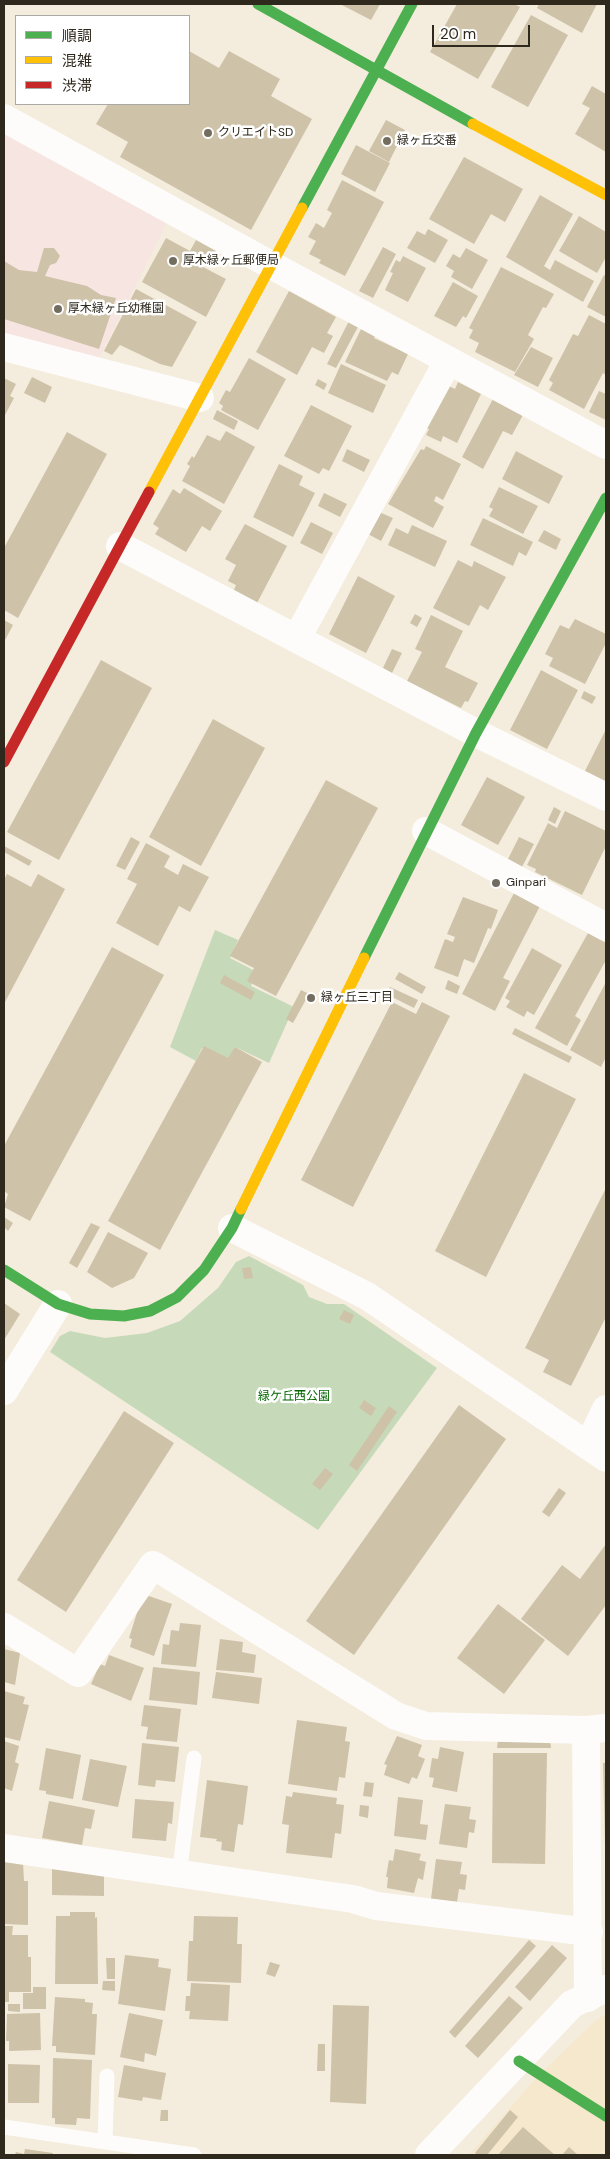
<!DOCTYPE html>
<meta charset="utf-8">
<style>
body{margin:0}
#map{position:relative;width:610px;height:2159px;overflow:hidden;background:#f4ecdc;font-family:"DM Sans","Noto Sans JP",sans-serif}
canvas{display:block}
.frame{position:absolute;inset:0;border:5px solid #2e281d;pointer-events:none}
.legend{position:absolute;left:15px;top:15px;width:175px;height:90px;box-sizing:border-box;background:#fff;border:1px solid #aba9a5;margin:0;padding:6px 9px;list-style:none;font-size:15px;color:#2e281d}
.legend li{display:flex;align-items:center;gap:10px;height:25px}
.legend b{width:25px;border:1px solid #aba9a5}
.scale{position:absolute;left:432px;top:25px;width:98px;height:22px;box-sizing:border-box;border:2px solid #2e281d;border-top:0;padding-left:6px;font-size:15px;line-height:18px;white-space:nowrap;color:#2e281d;-webkit-text-stroke:4px #fff;paint-order:stroke}
</style>
<div id="map">
<canvas width="610" height="2159"></canvas>
<div class="frame"></div>
<ul class="legend">
<li><b style="height:6px;background:#4caf50"></b>順調</li>
<li><b style="height:6px;background:#ffc107"></b>混雑</li>
<li><b style="height:6px;background:#c62828"></b>渋滞</li>
</ul>
<div class="scale">20 m</div>
</div>
<script>
const c = document.querySelector('canvas').getContext('2d');
c.lineJoin = 'round';
function fill(path, color) {
  c.fillStyle = color;
  c.fill(path, 'evenodd');
}
function shape(rows) {
  const path = new Path2D();
  for (const r of rows) {
    path.moveTo(r[0], r[1]);
    for (let i = 2; i < r.length; i += 2) path.lineTo(r[i], r[i + 1]);
  }
  return path;
}
function trace(path, color, width, dash) {
  c.strokeStyle = color;
  c.lineWidth = width;
  c.lineCap = dash ? 'butt' : 'round';
  c.setLineDash(dash || []);
  c.stroke(path);
}
function drawText(font, color, halo, rows, align = 'center') {
  c.font = font + ' "DM Sans","Noto Sans JP",sans-serif';
  c.lineWidth = 5;
  c.setLineDash([]);
  c.textBaseline = 'middle';
  c.strokeStyle = halo;
  c.fillStyle = color;
  for (const [text, x, y, turn = 0] of rows) {
    c.save();
    c.translate(x, y);
    c.rotate((+turn || 0) * Math.PI / 180);
    c.textAlign = isNaN(turn) ? turn : align;
    if (halo) c.strokeText(text, 0, 0);
    c.fillText(text, 0, 0);
    c.restore();
  }
}
const built = shape([
 [606,2014,606,2155,469,2155,536,2078,594,2022]
]);
const education = shape([
 [4,130,169,219,98,361,4,334]
]);
const green = shape([
 [215,930,238,940,230,958,257,972,251,986,294,1007,269,1063,235,1047,229,1059,202,1048,196,1061,170,1047],
 [249,1256,303,1285,309,1297,327,1304,344,1304,437,1368,318,1530,50,1352,60,1336,70,1331,105,1338,147,1333,180,1321,218,1288,236,1262]
]);
const building = shape([
 [340,4,380,4,371,20],
 [457,4,514,4,520,7,478,79,430,52],
 [539,4,597,4,582,33,537,8],
 [531,15,568,35,528,107,491,87],
 [189,51,219,68,229,51,280,79,271,96,312,119,251,230,120,157,128,142,96,124,108,104,189,104],
 [592,86,606,94,606,152,575,134,590,108,582,104],
 [386,120,405,130,389,162,369,151],
 [356,145,390,163,375,192,341,174],
 [464,157,523,189,505,222,491,214,474,244,429,219],
 [342,180,384,202,345,276,319,263,321,260,309,254,316,241,308,237,316,223,324,228,332,213,327,210],
 [540,195,573,214,544,266,550,270,555,260,594,281,583,302,506,257],
 [579,216,606,232,606,257,597,273,559,251],
 [428,229,448,240,435,263,407,248,417,231,425,235],
 [166,238,190,251,196,240,216,251,210,262,204,259,201,266,226,279,206,317,142,282],
 [383,247,396,254,373,298,359,291],
 [44,248,54,248,60,256,56,263,50,265,45,276,87,286,101,295,116,298,99,349,4,319,4,261,19,270,37,272],
 [466,248,488,260,472,289,451,277,454,271,446,266,453,254,460,258],
 [403,256,426,268,408,302,385,290,393,273,390,272,396,260,400,262],
 [501,267,554,294,546,308,543,307,528,335,534,339,515,372,475,352,479,343,469,338,473,330,469,328],
 [604,275,606,276,606,317,587,307],
 [453,282,478,296,466,318,463,316,456,327,434,316],
 [136,289,197,322,172,367,160,364,120,345,112,355,104,351],
 [289,291,336,317,327,333,333,336,324,353,312,347,297,375,256,352],
 [589,315,606,324,606,375,603,373,584,409,549,390,553,383,549,380,573,334,578,336],
 [349,321,359,325,336,368,327,364],
 [362,327,376,334,374,338,408,354,398,375,392,372,387,381,345,362],
 [531,347,553,358,538,387,514,375],
 [249,358,286,379,258,430,221,410,223,406,219,403,226,390,230,392],
 [341,364,386,385,373,413,328,393],
 [32,377,52,387,45,403,24,393],
 [4,378,16,384,10,396,14,398,4,417],
 [318,379,327,384,324,390,315,385],
 [458,382,481,394,457,443,443,436,441,442,426,435,429,429,426,428,449,386,455,389],
 [599,391,606,394,606,420,589,412],
 [493,399,523,415,512,435,503,431,483,469,462,457],
 [311,405,352,426,329,471,323,468,319,474,284,456],
 [217,410,238,421,234,430,213,419],
 [226,431,255,447,224,504,182,481,190,466,187,464,192,456,194,458,207,435,220,441],
 [67,432,107,454,18,618,4,610,4,548],
 [426,446,461,464,443,500,436,496,434,501,444,507,433,528,388,504,421,449,424,450],
 [347,449,370,460,364,472,342,461],
 [516,451,563,476,549,504,502,479],
 [279,464,303,476,299,485,315,493,293,537,253,517],
 [499,487,538,506,523,534,489,516,493,509,489,507],
 [184,488,222,511,210,531,202,526,186,552,155,534,159,528,153,524,173,489,180,494],
 [324,493,347,504,340,517,318,506],
 [379,512,393,518,381,541,368,534],
 [483,518,533,542,526,556,519,552,513,566,470,545],
 [311,522,333,533,322,554,300,543],
 [245,524,287,546,257,603,234,590,236,585,228,581,236,565,225,559],
 [412,525,447,541,435,567,388,545,396,528,408,534],
 [544,530,561,539,556,550,538,541],
 [458,560,472,567,474,561,506,577,488,610,480,605,469,626,433,608],
 [358,576,395,596,366,653,329,634],
 [415,614,422,618,417,627,410,623],
 [431,615,463,631,445,667,478,683,468,702,465,701,461,708,407,681,422,652,415,649],
 [575,619,606,634,606,643,585,684,549,666,553,658,545,654,560,625,569,629],
 [4,620,13,625,4,642],
 [392,649,402,653,392,673,383,668],
 [101,660,152,688,59,860,7,832],
 [541,670,578,690,547,749,510,730],
 [584,691,596,697,592,704,581,698],
 [213,719,265,748,201,866,149,837],
 [606,729,606,782,585,771],
 [487,777,525,797,498,845,461,825],
 [326,780,378,808,276,996,247,981,254,968,230,956],
 [554,807,561,811,555,824,548,820],
 [565,811,606,831,606,846,582,895,535,872,536,869,527,865,548,823,557,828],
 [131,837,140,842,125,870,116,866],
 [519,837,534,844,522,867,508,859],
 [146,843,170,856,164,867,178,875,183,864,209,877,190,912,179,906,158,946,116,923,137,884,127,879],
 [4,846,32,861,29,866,4,852],
 [7,874,31,887,38,874,65,889,4,1004,4,880],
 [514,893,540,906,503,978,510,981,495,1011,462,994],
 [463,897,498,910,491,929,488,928,474,963,464,959,458,977,434,968,445,939,453,942,455,937,447,934],
 [588,933,606,943,606,960,575,1016,581,1020,567,1046,535,1028],
 [112,947,164,975,30,1221,4,1207,8,1194,4,1191,4,1146],
 [532,948,562,965,534,1015,527,1011,524,1017,506,1007,510,1001,505,998],
 [399,972,426,987,422,994,395,979],
 [224,975,255,992,251,1000,220,983],
 [448,980,460,986,457,994,445,989],
 [606,982,606,1057,601,1067,570,1050],
 [390,987,418,1000,414,1008,386,994],
 [301,990,309,994,293,1023,286,1019],
 [392,1002,416,1014,422,1002,450,1016,353,1207,301,1180],
 [515,1028,572,1057,569,1063,512,1034],
 [204,1046,228,1058,235,1047,262,1062,160,1250,108,1221],
 [524,1073,576,1099,486,1277,435,1251],
 [606,1188,606,1317,571,1386,543,1372,549,1360,525,1348],
 [4,1217,13,1223,8,1231,4,1227],
 [91,1223,100,1227,77,1268,69,1263],
 [108,1232,148,1253,134,1278,112,1288,87,1272],
 [251,1267,253,1278,244,1279,242,1268],
 [4,1303,20,1314,4,1340],
 [344,1310,354,1315,350,1324,339,1319],
 [364,1400,376,1408,371,1416,359,1408],
 [459,1405,506,1439,354,1655,306,1621],
 [389,1406,397,1412,357,1471,349,1465],
 [124,1411,174,1443,66,1612,17,1580],
 [325,1468,333,1474,320,1490,312,1484],
 [559,1488,566,1493,549,1517,542,1512],
 [606,1544,606,1605,568,1656,521,1619,562,1565,580,1579],
 [143,1594,172,1604,154,1656,130,1647,132,1639,129,1638],
 [498,1604,545,1640,504,1694,457,1658],
 [180,1623,201,1625,196,1667,161,1664,163,1644,169,1645,171,1630,179,1631],
 [220,1639,243,1642,242,1652,256,1655,254,1673,216,1670],
 [4,1649,20,1653,15,1685,4,1682],
 [109,1655,144,1668,131,1701,91,1684,100,1664,105,1666],
 [153,1667,200,1672,197,1705,149,1700],
 [216,1672,262,1678,259,1704,212,1698],
 [4,1691,25,1697,23,1704,29,1705,20,1741,4,1737],
 [144,1705,181,1709,177,1742,146,1739,148,1727,141,1726],
 [297,1720,347,1727,345,1741,350,1742,345,1778,339,1777,337,1791,288,1784],
 [397,1736,422,1745,418,1756,425,1759,417,1779,412,1777,409,1784,384,1775,387,1765,384,1764],
 [550,1739,551,1748,497,1748,498,1740],
 [4,1741,19,1746,15,1762,19,1764,12,1791,4,1788],
 [142,1743,179,1747,175,1782,156,1780,155,1787,138,1785],
 [440,1747,464,1752,457,1792,432,1787,434,1778,429,1777,432,1758,438,1759],
 [46,1748,81,1755,73,1799,46,1794,46,1791,39,1790],
 [493,1753,547,1753,545,1864,492,1863],
 [90,1759,127,1766,118,1807,82,1800],
 [603,1763,606,1763,606,1845,605,1845],
 [207,1780,248,1786,243,1825,238,1824,234,1852,221,1850,222,1842,216,1841,217,1839,200,1837],
 [365,1782,374,1783,372,1797,363,1796],
 [293,1792,337,1798,336,1804,344,1805,341,1834,335,1833,332,1858,286,1853,289,1825,282,1824,286,1796,292,1797],
 [398,1797,423,1800,420,1824,428,1825,426,1840,394,1836],
 [135,1799,174,1802,172,1824,168,1823,166,1841,132,1838],
 [49,1801,95,1810,91,1829,85,1828,82,1845,42,1838],
 [445,1804,471,1807,469,1819,476,1820,474,1833,469,1832,467,1848,439,1844],
 [360,1805,369,1806,368,1818,359,1816],
 [395,1849,421,1854,419,1860,426,1862,423,1880,418,1878,414,1893,387,1888,388,1877,386,1877,389,1860,393,1861],
 [4,1859,23,1862,24,1881,28,1881,28,1925,4,1924],
 [436,1859,462,1862,460,1874,467,1875,465,1890,459,1889,457,1902,431,1899],
 [52,1869,104,1872,104,1896,52,1895],
 [70,1912,95,1912,95,1918,97,1917,98,1984,55,1984,56,1916,70,1916],
 [194,1916,238,1917,237,1944,242,1944,241,1983,187,1981,189,1941,193,1941],
 [4,1926,13,1926,12,1935,28,1935,28,1957,31,1957,31,1992,9,1992,9,2002,4,2002],
 [529,1940,536,1946,455,2038,449,2032],
 [552,1945,567,1958,530,2001,515,1987],
 [125,1955,159,1959,158,1967,171,1969,165,2011,118,2004],
 [106,1958,115,1958,115,1979,107,1979],
 [270,1962,280,1965,275,1977,266,1974],
 [103,1981,115,1981,115,1991,102,1990],
 [191,1983,230,1985,228,2021,189,2019,190,2011,185,2011,186,1996,190,1996],
 [33,1987,46,1987,46,2009,23,2009,23,1993,33,1993],
 [509,1996,523,2008,478,2058,465,2046],
 [55,1997,85,1999,85,2002,93,2003,92,2014,97,2014,95,2055,56,2052,56,2046,52,2046],
 [8,2004,20,2004,20,2012,8,2011],
 [333,2005,369,2006,366,2104,330,2102],
 [40,2013,41,2050,9,2051,9,2041,6,2041,7,2014],
 [129,2013,163,2020,156,2056,145,2053,144,2062,120,2057],
 [318,2044,325,2044,325,2071,317,2071],
 [53,2058,92,2060,90,2119,77,2118,76,2125,55,2124,55,2118,52,2118],
 [8,2064,40,2065,39,2103,8,2103],
 [124,2065,166,2073,161,2100,143,2097,142,2101,118,2097],
 [161,2110,168,2110,168,2121,160,2121],
 [510,2110,518,2117,487,2155,478,2155,475,2153],
 [523,2127,555,2155,498,2155],
 [569,2147,578,2155,562,2155],
 [25,2149,53,2153,52,2155,15,2155,16,2152,24,2154]
]);
const lane = shape([
 [179,1875,194,1758],
 [4,2127,194,2155],
 [105,2142,107,2076]
]);
const street = shape([
 [4,118,271,265,606,445],
 [4,347,200,398],
 [120,546,476,733,606,797],
 [297,638,448,361],
 [426,831,606,927],
 [232,1228,367,1296,606,1458],
 [4,1391,58,1304],
 [588,1446,606,1409],
 [4,1627,78,1673,153,1565,396,1716,426,1726,586,1730,606,1728],
 [586,1730,588,1998],
 [4,1848,353,1899,376,1906,589,1932],
 [429,2155,572,2004,605,1989]
]);
const fast = shape([
 [258,4,473,124],
 [302,208,412,4],
 [364,958,476,733,606,498],
 [4,1270,58,1304,90,1314,124,1316,150,1311,177,1297,204,1270,232,1228,241,1209],
 [519,2061,606,2116]
]);
const slow = shape([
 [473,124,606,195],
 [149,492,302,208],
 [241,1209,364,958]
]);
const jam = shape([
 [4,762,149,492]
]);
const markers = [
 [208,133,5,"#736d60"],
 [387,141,5,"#736d60"],
 [173,261,5,"#736d60"],
 [58,309,5,"#736d60"],
 [496,883,5,"#736d60"],
 [311,998,5,"#736d60"]
];
const poiNames = [
 ["クリエイトSD",218,133],
 ["緑ヶ丘交番",397,141],
 ["厚木緑ヶ丘郵便局",183,261],
 ["厚木緑ヶ丘幼稚園",68,309],
 ["Ginpari",506,883],
 ["緑ヶ丘三丁目",321,998]
];
const parkNames = [
 ["緑ケ丘西公園",294,1397]
];
fill(built, '#f6e8cd');
fill(education, '#f7e5e1');
fill(green, '#c6dab9');
fill(building, '#cec2a9');
trace(lane, '#fdfcfa', 15);
trace(street, '#fdfcfa', 28);
trace(fast, '#4caf50', 11);
trace(slow, '#ffc107', 11);
trace(jam, '#c62828', 11);
for (const [x, y, r, color] of markers) {
  const dot = new Path2D();
  dot.arc(x, y, r, 0, 2 * Math.PI);
  c.fillStyle = color;
  c.fill(dot);
  trace(dot, '#fff', 2);
}
drawText('12px', '#2e281d', '#fff', poiNames, 'left');
drawText('12px', '#066702', '#fff', parkNames);
</script>
